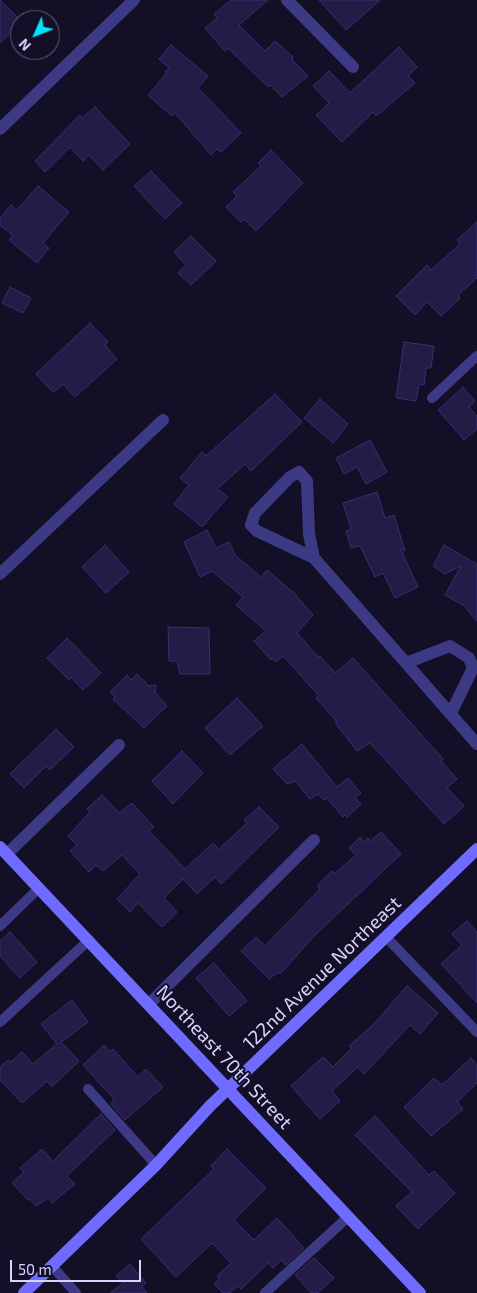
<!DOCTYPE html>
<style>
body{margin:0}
#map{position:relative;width:477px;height:1293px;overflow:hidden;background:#130f26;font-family:"Exo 2",sans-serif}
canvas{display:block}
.north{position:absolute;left:10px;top:10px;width:50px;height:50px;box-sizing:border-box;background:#130f26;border:1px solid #625e7d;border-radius:50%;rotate:226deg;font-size:14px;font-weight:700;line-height:20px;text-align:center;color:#d9d4ff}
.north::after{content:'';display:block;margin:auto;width:18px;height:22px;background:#00e5ff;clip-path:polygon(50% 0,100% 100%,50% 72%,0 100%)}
.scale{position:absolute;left:10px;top:1260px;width:131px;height:22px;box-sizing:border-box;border:2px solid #d9d4ff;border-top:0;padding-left:6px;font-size:15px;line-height:18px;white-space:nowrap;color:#d9d4ff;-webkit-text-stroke:4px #130f26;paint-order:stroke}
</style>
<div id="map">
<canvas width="477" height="1293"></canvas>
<div class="north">N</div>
<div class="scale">50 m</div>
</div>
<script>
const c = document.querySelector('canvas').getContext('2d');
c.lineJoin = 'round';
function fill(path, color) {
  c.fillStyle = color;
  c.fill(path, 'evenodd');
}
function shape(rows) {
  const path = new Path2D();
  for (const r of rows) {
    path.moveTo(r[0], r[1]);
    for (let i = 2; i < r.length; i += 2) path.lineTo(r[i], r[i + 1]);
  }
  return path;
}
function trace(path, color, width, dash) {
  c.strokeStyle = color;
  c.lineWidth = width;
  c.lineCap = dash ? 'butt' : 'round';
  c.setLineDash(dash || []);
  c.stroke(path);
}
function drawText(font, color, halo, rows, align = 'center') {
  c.font = font + ' "Exo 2",sans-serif';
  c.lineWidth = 4;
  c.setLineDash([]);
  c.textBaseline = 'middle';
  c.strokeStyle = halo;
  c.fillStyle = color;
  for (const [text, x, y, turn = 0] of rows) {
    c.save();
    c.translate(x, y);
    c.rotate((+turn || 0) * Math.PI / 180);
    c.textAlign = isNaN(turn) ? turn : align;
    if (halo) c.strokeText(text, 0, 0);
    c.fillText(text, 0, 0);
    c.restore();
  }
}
const building = shape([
 [0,0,20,20,20,24,0,43,0,0],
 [231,0,268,0,239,25,265,51,275,41,293,57,292,60,308,76,282,97,270,85,268,87,228,48,225,51,205,28,217,18,214,14,231,0],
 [319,0,380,0,346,30,319,0],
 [171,45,208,76,198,88,241,133,221,152,217,149,211,155,175,113,172,116,148,95,167,73,165,72,169,68,159,59,171,45],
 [399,47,417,67,408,76,415,83,376,116,373,112,342,142,316,115,329,103,313,86,329,71,350,93,399,47],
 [95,107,130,144,103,170,89,155,83,161,70,147,45,172,35,161,80,115,82,118,95,107],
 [271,150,303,183,256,231,244,219,241,222,226,207,237,196,233,192,261,166,258,163,271,150],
 [151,171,182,203,165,219,134,186,151,171],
 [38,186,69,212,43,243,49,248,37,263,9,240,13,235,0,225,0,218,11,205,17,210,38,186],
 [477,222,477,278,458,295,460,298,441,316,427,302,415,315,396,296,427,265,431,270,460,244,457,240,477,222],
 [191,236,216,261,191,285,178,273,186,265,174,252,191,236],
 [10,287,31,298,23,313,2,303,10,287],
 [90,323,108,342,105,345,117,359,75,397,63,384,54,392,51,390,36,374,90,323],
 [404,342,434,346,431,368,426,368,424,385,419,384,416,401,396,398,404,342],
 [463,387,475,401,469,407,477,416,477,429,464,440,438,410,463,387],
 [275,394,302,422,251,471,245,464,217,489,228,497,202,527,174,504,189,485,180,478,202,452,206,456,275,394],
 [320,399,348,424,333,443,304,418,320,399],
 [370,440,387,472,366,484,357,467,344,474,336,458,370,440],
 [377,492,385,518,394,515,405,551,400,548,418,587,395,598,383,573,375,577,360,546,351,548,346,531,351,529,343,503,377,492],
 [207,530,216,548,229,542,235,555,261,577,267,570,294,593,313,615,297,633,318,657,320,656,335,673,353,658,443,759,441,761,457,779,447,788,464,806,444,824,370,743,357,751,335,723,337,722,316,698,319,696,283,656,276,662,272,658,271,660,254,641,266,631,236,605,243,597,212,571,200,577,184,542,207,530],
 [105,545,129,572,106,593,82,567,105,545],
 [444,545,477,564,477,621,463,605,445,595,461,566,445,574,433,566,444,545],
 [168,627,209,628,210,674,180,674,177,661,169,661,168,627],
 [67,638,101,673,83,690,71,677,69,680,47,658,67,638],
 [137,674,149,686,156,685,155,693,167,706,144,728,113,699,115,697,110,692,127,675,131,680,137,674],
 [237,698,263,726,230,755,205,728,237,698],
 [56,729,74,747,50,770,46,766,24,788,10,774,56,729],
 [302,744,337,787,348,778,361,793,355,798,361,804,347,817,345,815,343,817,327,798,324,800,318,794,310,799,295,781,287,784,273,769,302,744],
 [182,751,203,773,173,804,152,781,182,751],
 [102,795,119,813,132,803,154,827,149,831,185,869,213,843,219,849,247,823,244,820,259,807,279,827,221,884,215,877,197,894,183,879,164,898,177,912,162,927,138,903,130,912,117,899,140,874,122,855,103,871,96,865,89,872,70,851,77,845,68,836,90,812,87,809,102,795],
 [381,832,401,854,315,935,280,974,278,972,269,979,241,951,256,937,265,946,320,889,317,886,332,871,334,874,356,855,349,848,360,837,364,842,368,838,370,841,381,832],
 [467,921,477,932,477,1003,441,964,462,945,452,934,467,921],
 [10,932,37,962,20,978,0,956,0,941,10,932],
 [214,963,247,1001,229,1016,196,978,214,963],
 [407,986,438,1013,420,1034,410,1025,364,1074,358,1067,332,1091,340,1101,320,1119,291,1086,323,1057,333,1067,352,1048,349,1046,373,1025,407,986],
 [72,1000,88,1022,61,1042,79,1061,52,1087,47,1081,22,1103,0,1080,0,1067,8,1060,11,1062,22,1052,33,1064,57,1044,41,1024,72,1000],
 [104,1045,110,1052,113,1049,138,1077,146,1069,163,1087,125,1120,111,1104,114,1099,83,1065,104,1045],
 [471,1058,477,1065,477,1083,457,1102,463,1109,431,1136,404,1107,434,1078,442,1085,471,1058],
 [101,1114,115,1130,67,1176,75,1184,52,1203,48,1198,36,1206,30,1199,28,1200,12,1183,24,1172,20,1168,42,1149,53,1161,101,1114],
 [375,1116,429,1175,434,1171,455,1193,418,1229,396,1206,412,1192,355,1135,375,1116],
 [227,1149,266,1188,234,1220,254,1240,277,1218,304,1248,286,1265,281,1260,273,1268,268,1263,241,1289,238,1286,230,1293,223,1293,214,1284,220,1278,217,1276,231,1263,212,1243,176,1277,141,1239,214,1169,211,1166,227,1149],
 [314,1258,334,1278,318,1293,311,1293,295,1275,314,1258],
 [130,1264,146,1283,142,1287,147,1293,110,1293,123,1283,116,1276,130,1264]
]);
const lane = shape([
 [432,398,477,356],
 [0,926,39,888],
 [387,938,477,1032],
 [0,1022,89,940],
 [88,1089,156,1165],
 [52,1266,76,1293],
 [265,1293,348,1217]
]);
const street = shape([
 [287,0,353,67],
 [0,129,134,0],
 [314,558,309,534,307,481,299,472,290,477,255,513,251,525,257,531,314,558,477,744],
 [0,574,163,420],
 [406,663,450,646,469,658,473,668,451,713],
 [7,854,119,745],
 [149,1004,314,840]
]);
const secondary = shape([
 [0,847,420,1293],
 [24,1293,156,1165,210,1106,477,849]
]);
const streetNames = [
 ["122nd Avenue Northeast",322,973,-44],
 ["Northeast 70th Street",224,1057,47]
];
fill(building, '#241b47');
trace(building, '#3b2d73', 1);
trace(lane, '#3d3a85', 10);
trace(street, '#3d3a85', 12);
trace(secondary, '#6f6bff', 12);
drawText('19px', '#d9d4ff', '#130f26', streetNames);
</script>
